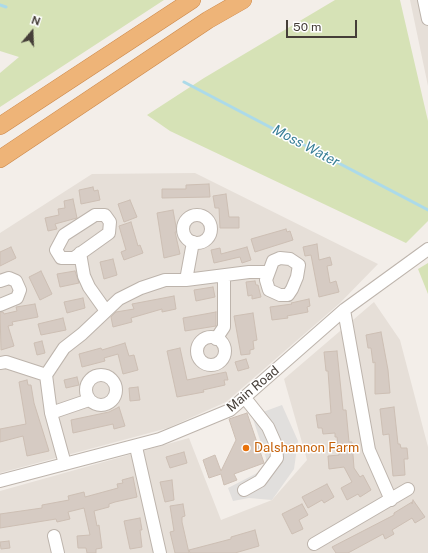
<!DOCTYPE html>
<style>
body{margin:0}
#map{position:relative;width:428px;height:553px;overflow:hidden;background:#f3eee9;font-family:"Public Sans",sans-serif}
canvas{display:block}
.north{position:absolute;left:12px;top:12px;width:40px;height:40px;-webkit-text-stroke:3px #fff;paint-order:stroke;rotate:19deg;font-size:11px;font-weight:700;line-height:16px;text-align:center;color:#453e38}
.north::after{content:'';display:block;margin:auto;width:14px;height:18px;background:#453e38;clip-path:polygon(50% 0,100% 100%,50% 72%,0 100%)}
.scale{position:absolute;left:286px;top:20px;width:71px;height:18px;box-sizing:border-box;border:2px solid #453e38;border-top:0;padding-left:5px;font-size:12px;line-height:14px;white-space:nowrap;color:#453e38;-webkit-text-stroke:3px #fff;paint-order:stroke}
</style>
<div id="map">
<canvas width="428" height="553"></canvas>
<div class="north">N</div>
<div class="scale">50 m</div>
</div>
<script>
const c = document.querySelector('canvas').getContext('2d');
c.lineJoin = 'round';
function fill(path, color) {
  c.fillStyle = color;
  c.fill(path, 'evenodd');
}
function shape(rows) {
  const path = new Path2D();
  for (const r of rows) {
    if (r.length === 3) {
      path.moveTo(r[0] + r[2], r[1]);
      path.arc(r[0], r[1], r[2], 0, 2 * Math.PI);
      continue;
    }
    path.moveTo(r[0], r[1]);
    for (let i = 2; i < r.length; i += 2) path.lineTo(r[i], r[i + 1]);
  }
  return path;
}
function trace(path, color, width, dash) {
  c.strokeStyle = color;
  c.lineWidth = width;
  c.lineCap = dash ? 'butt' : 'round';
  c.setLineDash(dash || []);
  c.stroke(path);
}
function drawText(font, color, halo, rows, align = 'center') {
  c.font = font + ' "Public Sans",sans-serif';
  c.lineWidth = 3;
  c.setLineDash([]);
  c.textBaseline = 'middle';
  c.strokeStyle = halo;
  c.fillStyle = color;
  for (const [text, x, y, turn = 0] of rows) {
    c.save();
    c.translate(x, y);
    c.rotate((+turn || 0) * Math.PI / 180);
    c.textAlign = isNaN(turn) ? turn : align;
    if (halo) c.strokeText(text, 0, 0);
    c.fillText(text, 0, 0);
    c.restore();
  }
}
const residential = shape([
 [410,0,428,0,428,86],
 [195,173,378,264,340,303,226,402,168,428,0,473,0,233,92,174],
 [374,302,400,340,428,447,428,553,0,553,0,491,189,438,221,520,272,500,307,460,284,379]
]);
const green = shape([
 [0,0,164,0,0,107,0,73,19,57,0,51],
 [335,0,400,0,428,121,428,221,406,243,170,131,147,115,204,78],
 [428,263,428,294,418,269]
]);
const parking = shape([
 [282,405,298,441,294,469,272,500,249,498,233,501,228,488,265,469,266,458,252,416]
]);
const stream = shape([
 [0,5,6,7],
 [184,82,428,210]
]);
const building = shape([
 [209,184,210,197,162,198,162,189,186,189,186,185,209,184],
 [93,187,94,191,98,190,100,200,81,204,79,190,93,187],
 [226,194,229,217,239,217,239,228,220,228,219,208,215,208,213,196,226,194],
 [73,199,77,218,55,224,57,229,48,231,45,218,59,215,58,209,65,208,64,201,73,199],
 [130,200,137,217,124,222,118,204,130,200],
 [173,210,177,232,175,232,180,254,164,258,157,213,173,210],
 [131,222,138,246,140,245,143,253,124,260,121,252,126,250,119,226,131,222],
 [286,229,287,232,290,231,293,240,255,252,251,239,286,229],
 [317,244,319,260,330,257,332,265,327,266,330,283,336,281,339,292,319,297,311,255,305,256,303,247,317,244],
 [11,247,16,258,0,266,0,252,11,247],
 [247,247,251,260,242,263,240,257,214,263,211,250,220,248,221,254,247,247],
 [113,259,117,275,104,279,100,262,113,259],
 [41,271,52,294,40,300,29,277,41,271],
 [75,271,79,283,60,287,57,274,75,271],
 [255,281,256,285,258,285,261,297,252,299,252,295,248,296,246,282,255,281],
 [213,287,215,297,196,301,194,290,213,287],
 [174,296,176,309,162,312,162,309,131,318,132,322,113,327,111,317,116,312,134,309,132,304,174,296],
 [83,298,85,308,67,313,64,302,83,298],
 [309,299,310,306,307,307,308,312,287,316,288,318,272,320,270,307,292,304,291,303,309,299],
 [35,304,38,317,12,322,13,325,8,326,14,346,1,350,0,312,3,312,4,314,17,311,16,307,35,304],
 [216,312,216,326,185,331,183,318,216,312],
 [253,313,257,340,253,341,254,349,250,350,250,354,241,355,234,316,253,313],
 [63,318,66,330,41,335,38,324,63,318],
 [381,332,388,370,390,393,375,394,375,362,373,363,371,348,368,348,366,335,381,332],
 [42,341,45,353,37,355,34,343,42,341],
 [125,343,129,356,134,355,138,370,123,374,118,354,104,358,105,361,82,367,79,354,101,348,102,350,125,343],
 [180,348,187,380,226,372,228,380,224,380,225,385,203,390,204,392,177,397,167,351,180,348],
 [337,351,343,410,346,410,349,442,352,442,354,468,360,477,363,475,371,490,360,497,358,494,347,500,341,488,352,482,344,467,329,469,328,456,339,455,337,437,335,437,335,433,323,434,322,428,318,428,316,415,331,413,328,371,326,371,324,352,337,351],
 [246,359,249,368,238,371,235,362,246,359],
 [77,377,79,385,66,388,64,380,77,377],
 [27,380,28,385,31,385,34,403,49,451,27,456,23,436,0,442,0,429,26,424,19,382,27,380],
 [138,387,140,400,130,401,129,388,138,387],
 [119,407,125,426,114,429,113,424,73,433,71,420,109,412,119,407],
 [394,407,398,444,400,444,401,448,407,448,408,459,404,459,405,475,393,476,389,434,383,435,380,409,394,407],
 [247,413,264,463,234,474,237,480,224,485,221,474,209,478,203,460,215,455,221,471,236,440,229,419,247,413],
 [184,452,187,463,170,468,166,457,184,452],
 [133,477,137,497,115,502,109,504,109,507,94,511,97,526,99,525,102,548,96,549,96,553,87,553,86,548,78,548,77,536,90,535,84,508,68,512,70,519,57,522,56,519,0,528,0,514,42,508,42,505,69,500,68,496,84,492,85,497,118,488,117,484,123,483,122,480,133,477],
 [172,480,174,500,165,502,160,482,172,480],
 [327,484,334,497,324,503,322,500,308,508,302,497,327,484],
 [413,500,425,517,415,523,412,518,392,530,394,534,385,539,383,534,348,553,336,553,332,547,394,515,394,513,412,502,412,504,413,500],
 [183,504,185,516,182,517,182,522,189,553,175,553,170,532,174,531,170,506,183,504],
 [302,504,308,515,299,520,303,529,292,534,282,514,302,504],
 [140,518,142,530,140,530,142,547,130,549,124,521,140,518],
 [255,530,259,546,235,553,190,553,189,550,231,539,231,537,255,530],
 [9,541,10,548,1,549,0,542,9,541]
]);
const minor = shape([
 [424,0,428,19],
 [197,229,14],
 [95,215,105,215,110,222,109,233,74,258,61,258,56,250,64,235,95,215],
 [80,253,84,276,89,287,106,311],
 [280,258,290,259,299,265,297,277,292,289,288,295,280,295,269,290,266,280,273,261,280,258],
 [186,280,193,242],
 [0,281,9,278,16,281,20,290,17,298,0,305],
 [344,310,369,450,391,500],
 [211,351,14],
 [216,339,224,327,224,276],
 [0,363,6,362,46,375],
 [101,390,15],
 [51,413,89,400],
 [136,447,160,553],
 [65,464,51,413,46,375,64,348,82,334,119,299,141,288,165,280,186,280,249,272,268,272],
 [0,481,160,439,230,410,344,310,428,249],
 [244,490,260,481,277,458,276,445,268,427,245,398],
 [54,536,58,553],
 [314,544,408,489]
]);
const highway = shape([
 [0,126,192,0],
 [0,159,208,20,243,0]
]);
const markers = [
 [246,448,4,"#e8710a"]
];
const streetNames = [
 ["Main Road",253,389,-40]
];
const foodNames = [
 ["Dalshannon Farm",254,448]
];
const waterNames = [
 ["Moss Water",306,146,28]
];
fill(residential, '#e6dfd8');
fill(green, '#d6e2b6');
fill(parking, '#e1dfdd');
trace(stream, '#acdae9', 3);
fill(building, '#d6cbc3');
trace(building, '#cdbfb4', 1);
trace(minor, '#bdb4ac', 14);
trace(highway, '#cc8749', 18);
trace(minor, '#fff', 12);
trace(highway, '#eeb478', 17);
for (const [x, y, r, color] of markers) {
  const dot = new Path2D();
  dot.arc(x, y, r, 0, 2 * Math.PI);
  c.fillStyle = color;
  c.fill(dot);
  trace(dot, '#fff', 1.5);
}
drawText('13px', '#453e38', '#fff', streetNames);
drawText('13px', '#c56008', '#fff', foodNames, 'left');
drawText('italic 14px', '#397f97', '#fff', waterNames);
</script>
